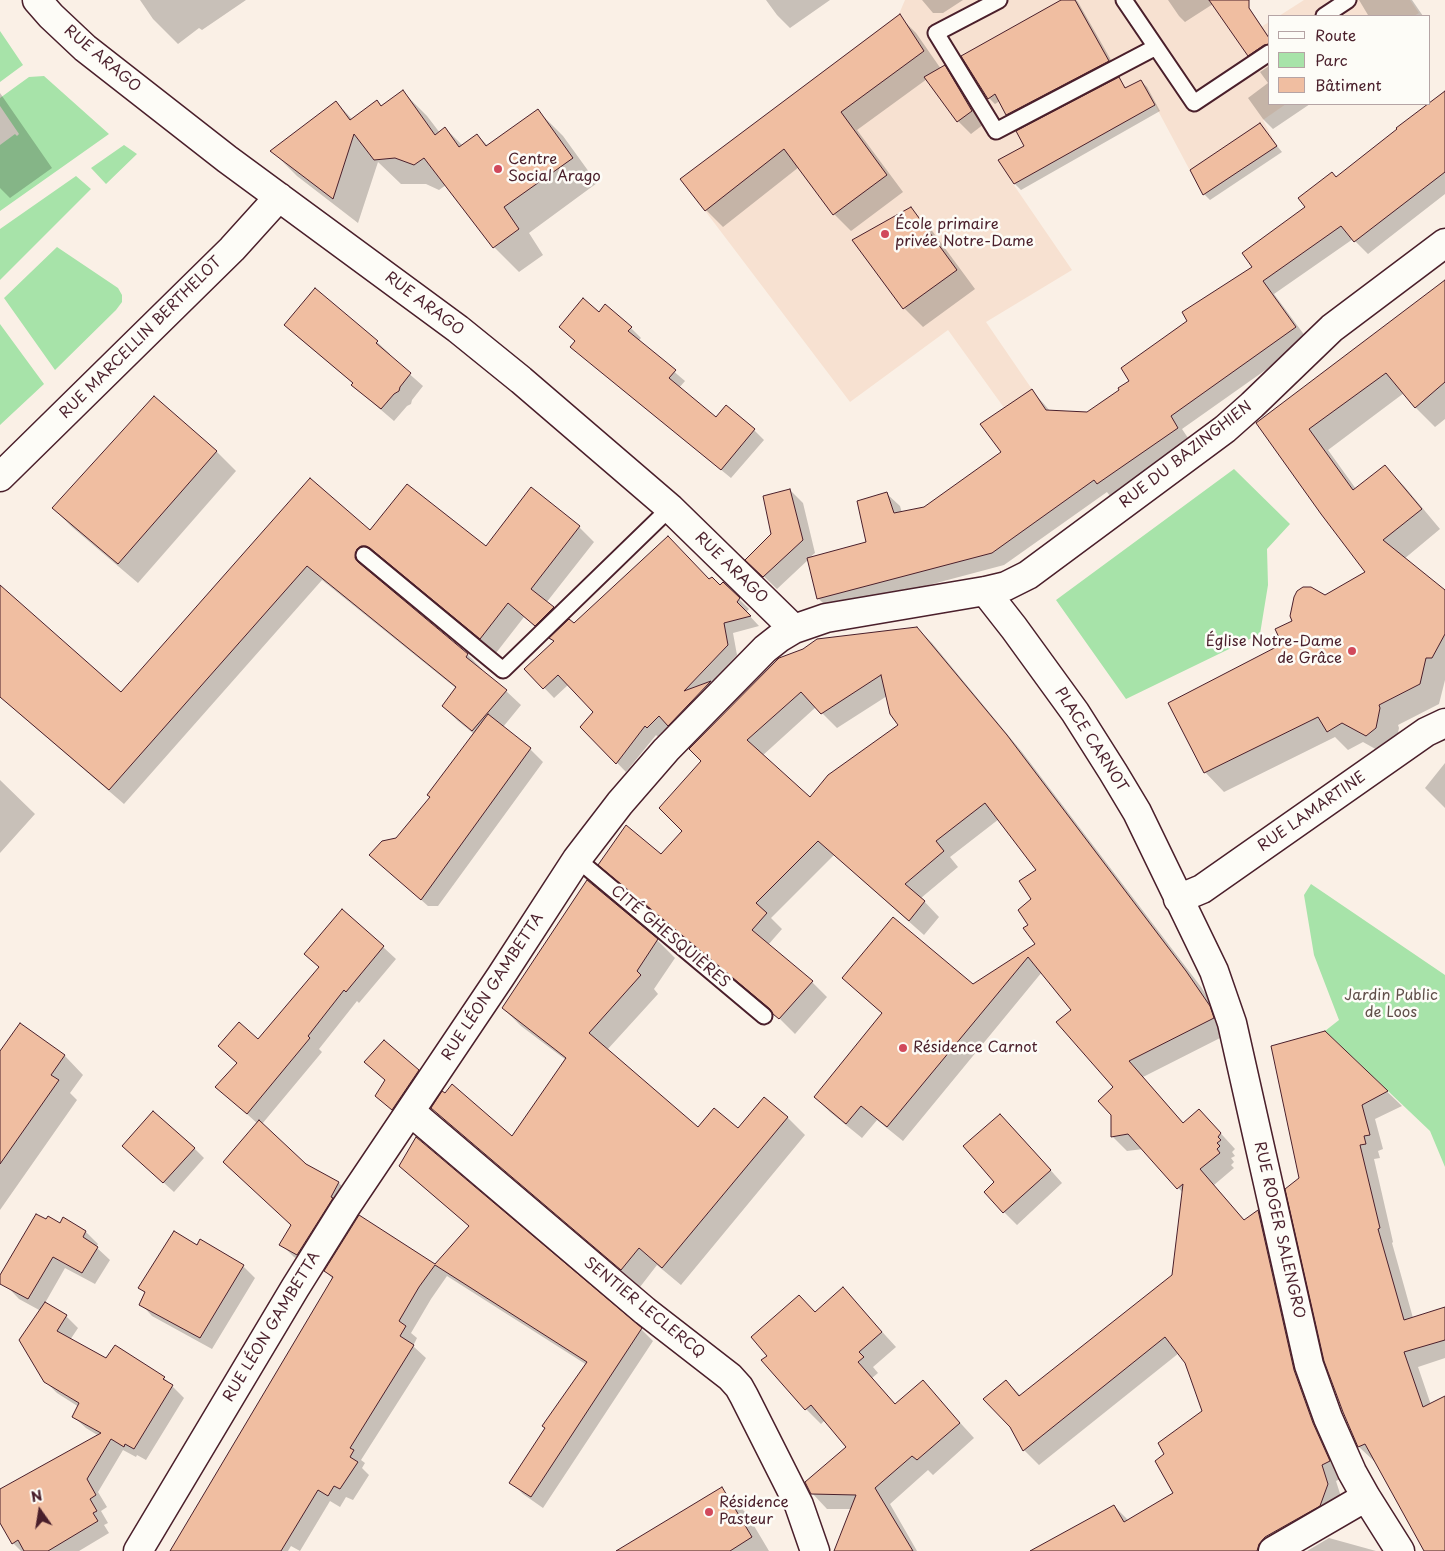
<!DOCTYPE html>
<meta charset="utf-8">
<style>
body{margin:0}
#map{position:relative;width:1445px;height:1551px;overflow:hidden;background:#faf0e6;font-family:"Playpen Sans",sans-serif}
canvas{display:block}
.legend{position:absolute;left:1268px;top:15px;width:162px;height:90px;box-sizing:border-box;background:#fdfcf7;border:1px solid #b5a4a5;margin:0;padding:6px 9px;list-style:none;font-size:15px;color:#4a1f2b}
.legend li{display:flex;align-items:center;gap:10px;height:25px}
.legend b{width:25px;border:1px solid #b5a4a5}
.north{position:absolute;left:15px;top:1486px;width:50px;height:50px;-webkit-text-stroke:4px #fdfcf7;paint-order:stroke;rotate:347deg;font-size:14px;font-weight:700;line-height:20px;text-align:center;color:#4a1f2b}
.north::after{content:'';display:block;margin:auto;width:18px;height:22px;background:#4a1f2b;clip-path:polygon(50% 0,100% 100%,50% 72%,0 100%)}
</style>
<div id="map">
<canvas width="1445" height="1551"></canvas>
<ul class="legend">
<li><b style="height:6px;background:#fdfcf7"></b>Route</li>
<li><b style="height:14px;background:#a7e3a9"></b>Parc</li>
<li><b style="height:14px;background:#f0bea1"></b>Bâtiment</li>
</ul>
<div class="north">N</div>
</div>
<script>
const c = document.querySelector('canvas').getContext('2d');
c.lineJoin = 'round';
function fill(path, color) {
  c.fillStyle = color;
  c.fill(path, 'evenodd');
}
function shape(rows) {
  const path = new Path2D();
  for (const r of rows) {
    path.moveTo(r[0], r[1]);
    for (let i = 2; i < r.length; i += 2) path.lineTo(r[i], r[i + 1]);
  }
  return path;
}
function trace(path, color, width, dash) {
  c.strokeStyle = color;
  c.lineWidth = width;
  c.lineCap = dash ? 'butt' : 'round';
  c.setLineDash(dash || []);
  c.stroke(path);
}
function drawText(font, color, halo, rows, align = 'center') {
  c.font = font + ' "Playpen Sans",sans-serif';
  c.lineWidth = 5;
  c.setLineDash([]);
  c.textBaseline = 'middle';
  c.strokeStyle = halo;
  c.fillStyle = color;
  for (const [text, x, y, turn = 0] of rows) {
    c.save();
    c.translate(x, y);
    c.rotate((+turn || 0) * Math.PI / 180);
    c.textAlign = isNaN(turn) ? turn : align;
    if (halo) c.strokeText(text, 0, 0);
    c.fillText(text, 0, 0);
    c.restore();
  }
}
const built = shape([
 [905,0,1243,0,1261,27,1269,22,1269,104,1286,104,1263,120,1277,146,1203,195,1155,105,1014,184,1009,178,1072,270,986,322,1094,480,1069,498,948,330,850,402,681,179,899,14],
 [1304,0,1410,0,1419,13,1414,16,1279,16]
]);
const green = shape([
 [0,31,23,65,0,82],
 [44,76,109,134,0,211,0,145,15,134,17,136,19,134,0,106,0,98,29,77],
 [124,145,137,154,106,184,91,168],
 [76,176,91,189,0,280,0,229],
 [57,247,118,288,122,295,122,302,116,310,55,370,4,298],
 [0,324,44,384,0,425],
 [1234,469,1290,524,1267,549,1268,585,1260,634,1126,699,1056,600],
 [1311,884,1445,975,1445,1167,1430,1131,1325,1031,1339,1020,1314,955,1304,895]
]);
const shadow = shape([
 [140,0,246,0,202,30,199,28,178,44,153,19],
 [766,0,830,0,790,28,777,15],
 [922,0,963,0,943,13,933,13],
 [1064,0,1076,0,1078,2,1115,67,1014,120,1007,114,1000,101,995,104,989,98],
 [1168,0,1244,0,1269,37,1269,52,1255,61,1249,55,1213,4,1185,22,1179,16],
 [1359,0,1412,0,1423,16,1366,16,1368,15],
 [899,16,916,33,941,69,945,67,957,80,984,124,971,134,958,121,927,79,857,130,903,192,851,231,834,214,799,167,723,227,706,210],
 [1269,66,1269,104,1310,104,1273,129,1263,119,1248,98,1268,83,1260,72],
 [1118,79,1127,89,1141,81,1147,87,1160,111,1021,190,1015,184,1000,160,1025,146],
 [402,91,427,116,440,133,445,128,463,146,477,135,488,146,538,111,563,136,597,183,529,233,543,255,519,272,494,247,446,185,439,190,426,184,401,184,378,162,358,223,297,176,272,151,336,102,352,119,377,102,382,107],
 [1445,92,1445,194,1368,254,1353,239,1274,294,1308,340,1182,429,1190,441,1110,496,1107,492,1004,565,831,611,818,598,809,559,777,589,747,560,772,535,790,490,803,503,815,553,809,558,868,542,887,494,900,506,902,513,924,508,1003,452,1032,391,1044,404,1050,411,1088,413,1121,390,1189,321,1254,267,1307,207,1336,178],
 [0,93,52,168,10,198,0,188],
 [1260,125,1282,152,1210,200,1204,194],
 [911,209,930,228,975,289,923,327,904,308],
 [1445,281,1445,419,1435,427,1416,408,1404,393,1328,450,1356,489,1385,467,1404,486,1440,529,1404,559,1445,592,1445,680,1439,704,1398,725,1399,728,1395,747,1386,755,1363,742,1348,750,1335,737,1224,792,1205,772,1284,645,1293,622,1325,597,1367,572,1258,424],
 [599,313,631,328,641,338,638,341,685,381,679,388,716,419,754,430,764,440,731,478,582,356],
 [286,325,377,342,390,354,389,356,423,386,412,400,411,404,407,406,394,421,366,397,353,385,354,384,299,338],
 [154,398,217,452,236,471,138,583,72,527,53,508],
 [310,479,370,532,486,548,579,527,594,542,546,603,567,622,574,624,709,581,720,587,723,583,749,609,746,612,759,626,733,633,737,655,711,683,720,692,679,734,669,725,658,737,656,735,626,772,582,727,594,712,569,684,554,698,526,669,555,642,552,639,551,640,524,617,496,653,386,562,382,560,371,564,370,573,468,655,482,669,481,671,506,691,521,705,503,727,530,749,543,762,438,906,428,906,371,855,397,840,431,798,474,734,458,721,443,706,457,689,322,580,124,804,0,697,0,587,121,694],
 [917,628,932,643,1022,752,1201,987,1224,1023,1228,1034,1143,1077,1184,1124,1199,1111,1214,1126,1235,1149,1232,1152,1235,1156,1231,1158,1234,1162,1231,1165,1234,1168,1214,1185,1245,1221,1258,1211,1273,1226,1344,1477,1336,1481,1342,1500,1283,1551,1063,1551,1114,1506,1129,1521,1175,1493,1166,1454,1204,1411,1186,1362,1179,1353,1039,1465,1024,1450,1006,1381,1021,1396,1173,1275,1183,1193,1143,1149,1127,1151,1112,1136,1115,1087,1073,1010,1042,972,903,1141,877,1120,862,1138,830,1112,815,1097,883,1014,859,993,973,985,1036,944,1030,925,1038,870,999,819,950,857,958,867,921,898,939,917,924,935,834,855,771,918,782,929,768,945,812,982,827,997,795,1034,774,1013,615,880,600,864,661,856,684,831,702,761,691,749],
 [887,696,900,725,810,799,762,756,816,707,837,728],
 [1445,763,1445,808,1425,788],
 [0,780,35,814,0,853],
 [657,940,675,958,654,989,658,994,607,1050,698,1129,738,1130,787,1117,805,1135,681,1285,657,1265,640,1287,450,1126,432,1108,512,1138,566,1060,521,1026,503,1008],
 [383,947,396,959,359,1003,357,1001,319,1049,322,1052,262,1124,305,1165,339,1183,351,1196,310,1267,294,1257,281,1244,292,1226,258,1124,217,1087,258,1040],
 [20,1024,65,1056,83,1075,70,1093,77,1100,0,1210,0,1053],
 [1325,1032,1402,1106,1375,1119,1383,1149,1378,1151,1380,1158,1374,1159,1393,1242,1392,1243,1413,1318,1445,1308,1445,1358,1418,1367,1431,1405,1445,1397,1445,1551,1426,1551,1376,1460,1374,1461,1359,1447,1344,1412,1300,1179],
 [418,1071,424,1077,399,1115,383,1102],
 [1013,1128,1062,1183,1017,1225,1004,1212,996,1182],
 [194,1148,204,1158,174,1192,133,1155],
 [413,1178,641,1329,653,1341,543,1508,523,1494,511,1482,587,1365,447,1276,431,1299,411,1333,417,1338,413,1346,426,1358,361,1460,365,1463,362,1468,369,1475,353,1500,346,1497,340,1507,330,1501,300,1551,291,1546,288,1551,171,1551,333,1279,325,1271,359,1217,435,1266,470,1227],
 [60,1225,86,1232,98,1244,96,1247,110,1260,95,1284,65,1268,45,1303,66,1316,78,1328,70,1340,106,1360,164,1378,184,1398,146,1460,137,1455,136,1457,123,1450,98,1492,107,1507,101,1511,108,1523,104,1525,109,1533,79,1551,21,1551,13,1543,0,1506,0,1500,99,1436,86,1428,74,1417,79,1407,57,1393,45,1381,41,1311,19,1299,0,1279,0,1277],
 [197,1246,243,1266,255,1278,212,1349,152,1316,141,1304,146,1294,140,1288],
 [843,1289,896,1347,873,1367,878,1373,872,1378,896,1405,923,1382,974,1438,933,1475,928,1470,890,1504,917,1551,838,1551,852,1509,827,1509,812,1493,848,1447,825,1420,821,1424,806,1409,763,1360],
 [722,1489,747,1514,769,1551,618,1551],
 [1329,1538,1376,1551,1307,1551]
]);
const building = shape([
 [1061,0,1075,0,1109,61,1006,115,995,94,988,99,961,56,1061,0],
 [1209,0,1249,0,1249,8,1269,38,1269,44,1264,45,1248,56,1209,0],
 [900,14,924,51,841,112,887,175,833,215,784,149,705,211,680,179,900,14],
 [945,65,972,111,957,122,924,77,945,65],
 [1119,77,1125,88,1141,80,1155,105,1014,184,998,160,1024,146,1016,131,1119,77],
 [403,90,435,135,445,127,459,147,477,134,486,146,538,109,573,158,504,207,519,229,493,248,424,158,414,165,395,158,374,160,354,134,333,199,270,151,336,101,350,120,377,100,381,106,403,90],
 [1445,91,1445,172,1354,242,1341,226,1263,281,1296,327,1171,416,1178,428,1097,484,1094,480,992,553,817,599,807,558,866,542,857,501,887,492,894,513,924,507,1001,452,980,424,1032,389,1046,410,1087,412,1119,390,1118,388,1129,381,1121,368,1187,321,1182,312,1252,267,1242,253,1305,207,1298,198,1332,172,1336,177,1397,129,1396,128,1445,91],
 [1260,123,1277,146,1203,195,1190,170,1260,123],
 [911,207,957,270,903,309,852,240,911,207],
 [1445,280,1445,382,1415,408,1386,373,1309,429,1353,490,1385,465,1422,509,1383,540,1445,590,1445,634,1432,658,1426,658,1420,684,1379,705,1380,708,1376,728,1366,736,1342,723,1327,732,1318,717,1204,773,1168,703,1282,644,1275,629,1292,621,1290,616,1294,597,1297,591,1303,587,1311,587,1325,595,1365,572,1321,514,1256,423,1445,280],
 [315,288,378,341,376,343,411,373,400,387,399,391,394,394,381,409,351,385,353,383,284,325,315,288],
 [583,298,599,312,605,304,632,327,628,331,676,370,669,378,716,417,726,405,755,429,721,470,570,347,575,341,559,327,583,298],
 [154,396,217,451,118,564,52,508,154,396],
 [310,478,370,530,407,484,486,546,531,487,580,526,531,589,554,607,535,626,508,603,480,639,370,548,366,546,361,546,357,549,355,558,358,562,468,654,466,657,507,690,472,731,442,706,456,687,307,566,109,790,0,697,0,585,121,692,310,478],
 [790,489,803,540,763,577,745,560,771,534,763,496,790,489],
 [668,536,709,579,712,577,720,585,723,582,740,598,737,602,751,616,724,623,728,645,684,691,711,681,668,726,659,716,647,728,645,726,616,764,580,727,593,712,558,675,543,689,524,669,554,641,549,638,569,619,574,623,668,536],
 [917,627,1007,735,1186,971,1210,1006,1214,1018,1129,1061,1183,1123,1199,1109,1221,1133,1218,1137,1221,1140,1217,1143,1220,1146,1217,1149,1220,1153,1200,1169,1244,1220,1258,1210,1294,1370,1313,1423,1330,1461,1322,1465,1328,1484,1320,1506,1265,1537,1259,1544,1257,1551,1030,1551,1114,1505,1124,1522,1173,1493,1155,1461,1164,1454,1158,1443,1202,1411,1185,1363,1165,1337,1023,1451,1010,1427,983,1399,1006,1380,1019,1396,1172,1275,1183,1184,1177,1189,1128,1134,1111,1137,1111,1115,1098,1101,1113,1087,1056,1022,1071,1010,1028,957,887,1127,861,1106,846,1124,814,1097,882,1013,842,978,893,917,973,984,1035,944,1023,928,1028,925,1018,910,1031,899,1019,881,1036,870,985,803,936,841,944,851,905,884,925,901,909,921,818,841,756,903,767,913,752,930,813,981,779,1019,773,1014,770,1009,598,865,626,825,661,854,682,831,659,808,701,761,689,749,779,658,803,649,817,639,917,627],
 [881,675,890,714,898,725,828,775,810,797,747,740,801,692,821,714,881,675],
 [488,714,531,748,421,900,369,855,382,841,396,838,430,797,427,795,488,714],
 [587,880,658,939,637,971,641,975,589,1033,698,1127,714,1108,738,1128,764,1097,788,1117,662,1268,639,1248,621,1270,431,1108,442,1091,445,1093,452,1084,512,1136,566,1058,502,1008,587,880],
 [342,909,384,946,346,992,344,990,308,1036,310,1038,247,1114,215,1087,237,1063,218,1046,239,1022,258,1039,319,967,304,954,342,909],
 [20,1023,65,1055,51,1075,59,1080,0,1164,0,1051,20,1023],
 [1325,1031,1388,1091,1362,1105,1370,1135,1364,1136,1366,1144,1360,1145,1380,1228,1378,1229,1404,1320,1445,1307,1445,1340,1404,1352,1423,1407,1445,1396,1445,1551,1424,1551,1365,1444,1358,1447,1343,1412,1324,1361,1285,1189,1299,1178,1271,1046,1325,1031],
 [384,1040,419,1070,392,1110,375,1096,385,1080,364,1062,384,1040],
 [153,1111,195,1148,163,1183,122,1146,153,1111],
 [1000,1114,1051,1170,1003,1213,984,1192,994,1182,963,1146,1000,1114],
 [259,1120,306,1164,339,1182,331,1197,333,1198,297,1255,279,1245,291,1225,223,1162,259,1120],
 [416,1137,642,1328,531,1497,509,1483,545,1428,542,1426,587,1362,435,1265,419,1287,399,1321,406,1326,400,1336,414,1345,350,1448,354,1450,350,1457,358,1462,340,1489,334,1486,328,1496,318,1490,281,1551,170,1551,333,1277,324,1271,359,1215,435,1264,469,1226,399,1166,416,1137],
 [36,1214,46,1219,48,1216,60,1223,63,1217,86,1231,83,1237,98,1247,82,1273,53,1257,28,1299,0,1284,0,1275,36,1214],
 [174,1231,197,1245,200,1239,244,1265,200,1338,139,1305,145,1292,138,1288,174,1231],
 [843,1287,882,1332,859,1352,864,1357,858,1362,895,1404,923,1380,960,1423,917,1460,912,1456,875,1488,913,1551,834,1551,856,1495,811,1494,805,1482,846,1447,811,1405,805,1410,761,1360,767,1356,751,1337,799,1295,815,1312,843,1287],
 [45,1302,67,1315,57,1331,106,1358,115,1345,165,1377,163,1379,173,1385,134,1449,125,1444,124,1447,111,1439,87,1479,96,1495,90,1499,97,1511,93,1513,98,1521,48,1551,24,1551,18,1540,12,1544,0,1523,0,1489,101,1433,72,1417,79,1403,44,1382,19,1340,45,1302],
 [722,1487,752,1537,730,1551,616,1551,722,1487]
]);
const service = shape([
 [999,0,936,33,996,131,1156,47],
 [1124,0,1194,103,1269,53],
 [1324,16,1348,0],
 [364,555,503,670,670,508],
 [577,859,764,1016]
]);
const minor = shape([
 [37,0,51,16,85,48,227,159,458,329,521,380,670,508,794,629],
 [0,477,232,249,279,197],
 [985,591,1014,628,1075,712,1113,772,1137,812,1214,971,1232,1023,1309,1365,1328,1418,1352,1472,1366,1497,1400,1551],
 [1178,899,1202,889,1426,732,1445,723],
 [411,1112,645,1311,730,1377,739,1387,744,1396,799,1505,815,1551],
 [138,1551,295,1288,345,1208,501,976,577,859,620,803,666,750,765,649,779,638,794,629,826,618,985,591,1006,586,1028,575,1225,429,1252,405,1332,328,1445,243],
 [1273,1551,1366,1497]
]);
const markers = [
 [498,169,5,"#d1495b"],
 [885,234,5,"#d1495b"],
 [1352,651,5,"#d1495b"],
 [903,1048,5,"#d1495b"],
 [709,1512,5,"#d1495b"]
];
const streetNames = [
 ["RUE ARAGO",102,59,40],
 ["RUE ARAGO",424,304,37],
 ["RUE MARCELLIN BERTHELOT",141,338,-45],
 ["RUE DU BAZINGHIEN",1186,455,-38],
 ["RUE ARAGO",731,568,44],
 ["PLACE CARNOT",1091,740,57],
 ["RUE LAMARTINE",1312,812,-35],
 ["CITÉ GHESQUIÈRES",670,937,40],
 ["RUE LÉON GAMBETTA",493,987,-57],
 ["RUE ROGER SALENGRO",1279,1230,77],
 ["SENTIER LECLERCQ",644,1308,39],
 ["RUE LÉON GAMBETTA",272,1327,-59]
];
const poiNames = [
 ["Centre",508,160],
 ["Social Arago",508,177],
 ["École primaire",895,225],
 ["privée Notre-Dame",895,242],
 ["Église Notre-Dame",1342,642,"right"],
 ["de Grâce",1342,659,"right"],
 ["Résidence Carnot",913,1048],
 ["Résidence",719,1503],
 ["Pasteur",719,1520]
];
const parkNames = [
 ["Jardin Public",1391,996],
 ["de Loos",1391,1013]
];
fill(built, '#f7e1d1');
fill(green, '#a7e3a9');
fill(shadow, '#0003');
fill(building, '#f0bea1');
trace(building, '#4a1f2b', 1);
trace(service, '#4a1f2b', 19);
trace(minor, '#4a1f2b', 31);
trace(service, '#fdfcf7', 15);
trace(minor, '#fdfcf7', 28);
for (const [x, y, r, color] of markers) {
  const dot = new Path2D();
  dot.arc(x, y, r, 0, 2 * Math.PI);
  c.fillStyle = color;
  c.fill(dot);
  trace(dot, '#fdfcf7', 2);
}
drawText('15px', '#4a1f2b', '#fdfcf7', streetNames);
drawText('15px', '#4a1f2b', '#fdfcf7', poiNames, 'left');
drawText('15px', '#61504a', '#fdfcf7', parkNames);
</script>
